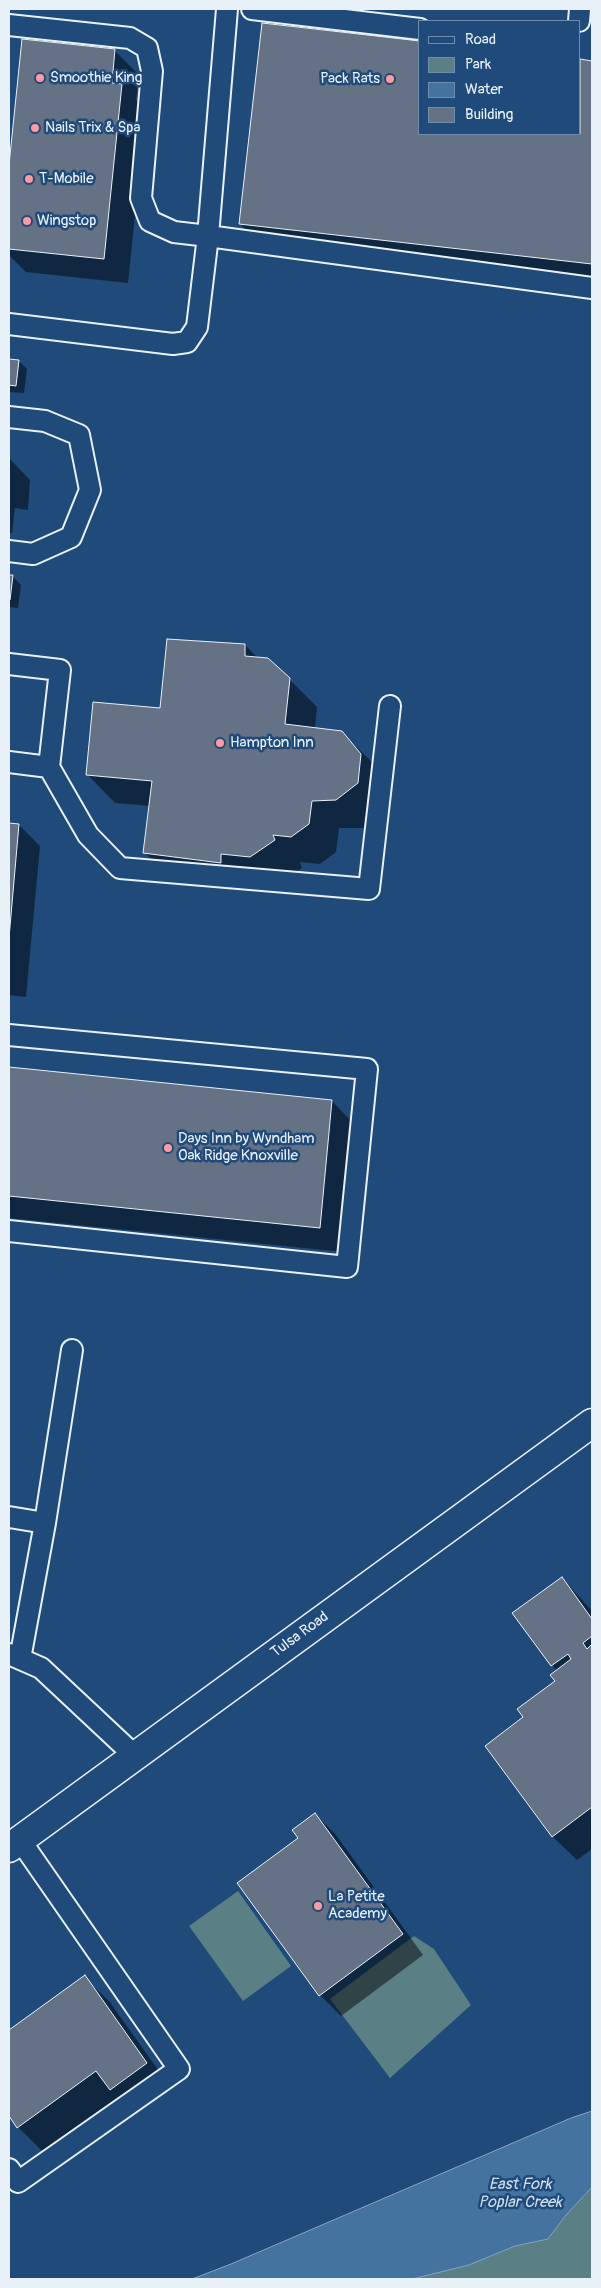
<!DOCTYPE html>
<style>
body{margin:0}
#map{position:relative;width:601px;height:2288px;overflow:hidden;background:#1f4a7a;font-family:Pangolin,sans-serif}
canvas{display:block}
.frame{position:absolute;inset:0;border:10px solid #e8f1f8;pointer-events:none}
.legend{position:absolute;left:418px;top:20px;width:162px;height:115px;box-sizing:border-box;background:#1f4a7a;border:1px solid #6f8dac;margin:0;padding:6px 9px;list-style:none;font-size:15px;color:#e8f1f8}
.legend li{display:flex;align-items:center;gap:10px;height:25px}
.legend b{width:25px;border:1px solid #6f8dac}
</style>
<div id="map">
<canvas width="601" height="2288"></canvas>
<div class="frame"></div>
<ul class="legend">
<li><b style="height:6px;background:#1f4a7a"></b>Road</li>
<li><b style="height:14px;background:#5a7f85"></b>Park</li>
<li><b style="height:14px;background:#4573a0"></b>Water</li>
<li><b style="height:14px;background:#657184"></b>Building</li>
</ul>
</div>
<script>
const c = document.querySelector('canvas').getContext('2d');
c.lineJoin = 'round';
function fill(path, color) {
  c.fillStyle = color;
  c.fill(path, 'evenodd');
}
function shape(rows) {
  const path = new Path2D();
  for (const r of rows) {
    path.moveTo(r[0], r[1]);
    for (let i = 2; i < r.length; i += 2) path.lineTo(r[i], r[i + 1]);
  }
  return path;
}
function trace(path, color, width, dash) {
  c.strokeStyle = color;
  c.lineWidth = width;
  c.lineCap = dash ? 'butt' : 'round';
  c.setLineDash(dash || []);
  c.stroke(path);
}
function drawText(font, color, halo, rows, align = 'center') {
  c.font = font + ' Pangolin,sans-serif';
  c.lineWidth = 5;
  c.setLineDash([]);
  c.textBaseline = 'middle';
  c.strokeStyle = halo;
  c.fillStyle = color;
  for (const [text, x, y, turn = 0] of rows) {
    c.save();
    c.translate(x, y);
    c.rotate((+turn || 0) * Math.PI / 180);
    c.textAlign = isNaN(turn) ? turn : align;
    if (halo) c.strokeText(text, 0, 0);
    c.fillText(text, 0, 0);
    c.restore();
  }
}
const green = shape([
 [238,1891,291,1966,243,2001,189,1926],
 [414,1936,434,1949,471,2005,390,2078,330,1999],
 [592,2187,592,2279,412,2279,469,2265,515,2246,548,2239,566,2215]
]);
const water = shape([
 [592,2111,592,2187,566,2215,548,2239,515,2246,469,2265,412,2279,192,2279,231,2264,571,2118,592,2111]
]);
const shadow = shape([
 [23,41,114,50,139,75,136,100,146,109,128,283,26,272,9,255,9,178],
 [580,61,592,62,592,282,261,244,240,224,420,134,580,134],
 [9,360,19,361,27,369,24,393,9,392],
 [9,458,30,480,28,510,15,508,12,533,9,533],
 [9,576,13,577,21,585,18,608,9,607],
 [245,645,258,658,289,679,317,707,315,729,341,732,370,760,388,783,385,810,364,828,339,828,336,852,320,864,300,862,302,868,278,884,248,881,249,890,172,880,144,852,150,806,115,803,88,775,161,710],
 [9,824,19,825,40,846,26,997,9,995],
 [9,1068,332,1101,356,1126,344,1252,9,1218],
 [562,1578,592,1611,592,1849,577,1860,552,1836,525,1718,557,1681,557,1671,514,1613],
 [315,1814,336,1835,423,1955,341,2016,320,1995,300,1838],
 [84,1977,109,2001,171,2088,135,2114,118,2097,42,2151,18,2127,9,2114,9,2031]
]);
const building = shape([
 [262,23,420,41,420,134,580,134,580,59,592,61,592,264,239,224,262,23],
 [22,39,115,49,112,83,122,84,104,259,9,249,9,165,22,39],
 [9,359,19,360,16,386,9,385,9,359],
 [9,575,13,575,10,600,9,600,9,575],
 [167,639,245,644,245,656,268,658,290,678,285,724,342,731,361,754,358,783,336,800,312,801,309,824,291,837,273,835,275,840,250,857,221,854,221,863,143,853,152,781,86,775,93,702,160,708,167,639],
 [9,823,19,824,9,938,9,823],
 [9,1067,332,1100,320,1228,9,1196,9,1067],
 [562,1577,592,1619,592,1636,583,1643,587,1649,592,1644,592,1807,552,1837,485,1746,523,1717,517,1709,555,1681,550,1675,571,1659,568,1654,551,1666,512,1613,562,1577],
 [315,1813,403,1934,319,1996,237,1883,298,1838,292,1830,315,1813],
 [85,1975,147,2063,110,2090,96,2071,17,2128,9,2116,9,2030,85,1975]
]);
const lane = shape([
 [227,9,208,236,592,288],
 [252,9,420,29],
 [579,21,580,9],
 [9,25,130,38,147,48,152,71,141,198,150,221,174,232,208,236,197,327,187,342,173,344,9,324],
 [9,417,45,421,79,435,90,490,71,537,33,554,9,551],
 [9,664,60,670,49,767,9,762],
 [49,767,88,835,120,868,369,889,390,706],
 [9,1035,367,1069,347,1267,9,1231],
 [9,1517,45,1523],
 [9,1654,41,1668,135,1756],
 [20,1659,45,1523,72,1350],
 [9,2169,18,2182,179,2069,20,1840]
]);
const secondary = shape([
 [9,1848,592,1423]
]);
const markers = [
 [40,78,5,"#ff9aa2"],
 [390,79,5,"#ff9aa2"],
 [35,128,5,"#ff9aa2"],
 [29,179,5,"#ff9aa2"],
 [27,221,5,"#ff9aa2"],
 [220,743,5,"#ff9aa2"],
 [168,1148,5,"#ff9aa2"],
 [318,1906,5,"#ff9aa2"]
];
const poiNames = [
 ["Smoothie King",50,78],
 ["Pack Rats",380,79,"right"],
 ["Nails Trix & Spa",45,128],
 ["T-Mobile",39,179],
 ["Wingstop",37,221],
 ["Hampton Inn",230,743],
 ["Days Inn by Wyndham",178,1139],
 ["Oak Ridge Knoxville",178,1156],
 ["La Petite",328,1897],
 ["Academy",328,1914]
];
const streetNames = [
 ["Tulsa Road",300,1635,-36]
];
const waterNames = [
 ["East Fork",520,2185],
 ["Poplar Creek",520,2203]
];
fill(green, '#5a7f85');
fill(water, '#4573a0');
trace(water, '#86a5c3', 1);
fill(shadow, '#0007');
fill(building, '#657184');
trace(building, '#e8f1f8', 1);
trace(lane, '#e8f1f8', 24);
trace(secondary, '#e8f1f8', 31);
trace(lane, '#1f4a7a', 20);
trace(secondary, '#1f4a7a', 28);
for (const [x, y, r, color] of markers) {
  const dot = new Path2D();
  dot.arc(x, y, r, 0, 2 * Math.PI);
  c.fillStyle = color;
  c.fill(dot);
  trace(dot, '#1f4a7a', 2);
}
drawText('15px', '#e8f1f8', '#1f4a7a', poiNames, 'left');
drawText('15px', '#e8f1f8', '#1f4a7a', streetNames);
drawText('italic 16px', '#d0deeb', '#1f4a7a', waterNames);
</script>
